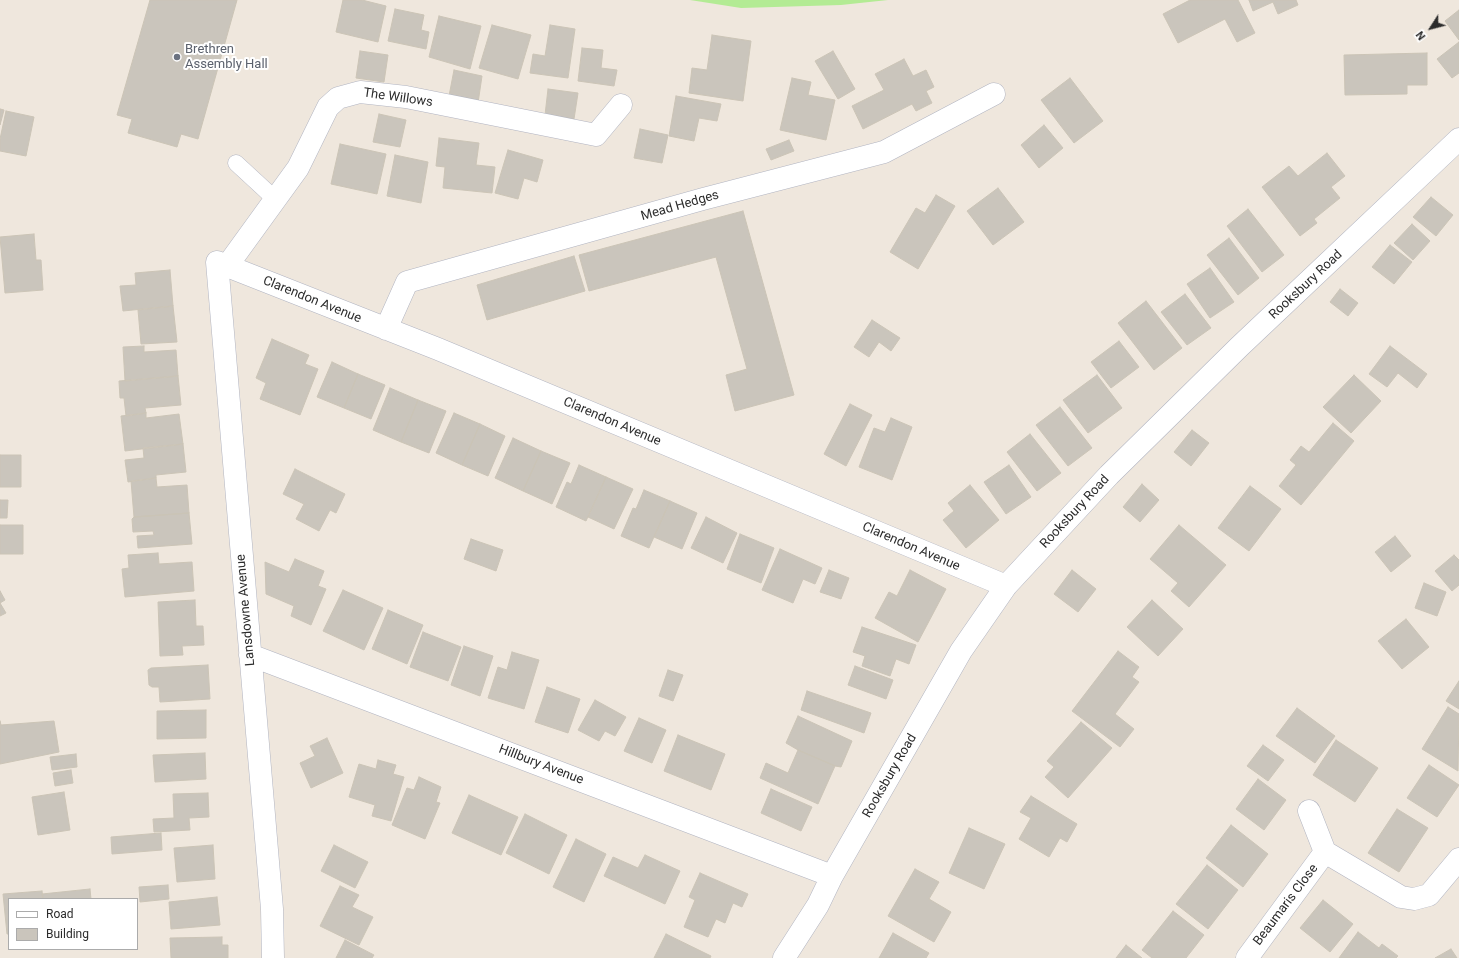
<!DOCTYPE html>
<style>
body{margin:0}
#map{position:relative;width:1459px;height:958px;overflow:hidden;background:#efe7dd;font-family:Roboto,sans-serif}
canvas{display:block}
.legend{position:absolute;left:8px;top:898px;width:130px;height:52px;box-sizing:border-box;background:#fff;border:1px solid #ababab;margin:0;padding:5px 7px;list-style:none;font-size:12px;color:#2c2c2c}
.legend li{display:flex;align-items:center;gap:8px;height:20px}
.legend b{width:20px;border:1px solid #ababab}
.north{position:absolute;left:1411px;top:8px;width:40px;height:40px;-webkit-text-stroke:3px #fff;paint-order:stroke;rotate:234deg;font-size:11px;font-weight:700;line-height:16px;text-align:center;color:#2c2c2c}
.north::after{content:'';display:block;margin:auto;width:14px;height:18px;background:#2c2c2c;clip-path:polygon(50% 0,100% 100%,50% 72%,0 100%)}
</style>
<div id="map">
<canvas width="1459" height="958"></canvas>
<ul class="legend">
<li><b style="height:5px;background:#fff"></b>Road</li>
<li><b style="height:11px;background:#cac5bc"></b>Building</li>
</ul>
<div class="north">N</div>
</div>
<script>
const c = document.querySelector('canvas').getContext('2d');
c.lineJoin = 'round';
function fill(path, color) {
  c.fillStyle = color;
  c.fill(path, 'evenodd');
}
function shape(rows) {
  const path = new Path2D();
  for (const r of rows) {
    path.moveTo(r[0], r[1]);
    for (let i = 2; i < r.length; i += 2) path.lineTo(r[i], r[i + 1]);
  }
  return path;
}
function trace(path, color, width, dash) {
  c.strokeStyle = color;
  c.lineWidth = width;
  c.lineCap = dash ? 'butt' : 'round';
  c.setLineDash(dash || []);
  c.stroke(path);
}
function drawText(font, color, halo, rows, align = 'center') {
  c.font = font + ' Roboto,sans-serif';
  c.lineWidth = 4;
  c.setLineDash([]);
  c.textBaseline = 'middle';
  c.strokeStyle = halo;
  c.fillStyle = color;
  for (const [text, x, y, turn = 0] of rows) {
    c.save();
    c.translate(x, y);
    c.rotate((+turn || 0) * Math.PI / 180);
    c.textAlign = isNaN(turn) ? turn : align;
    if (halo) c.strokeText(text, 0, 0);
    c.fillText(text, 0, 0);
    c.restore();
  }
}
const green = shape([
 [690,0,888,0,841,5,741,8]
]);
const building = shape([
 [150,0,237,0,198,139,181,134,177,147,128,133,132,119,117,115,150,0],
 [343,0,362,0,386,6,378,42,336,32,343,0],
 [1190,0,1238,0,1255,33,1237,42,1225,19,1178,43,1163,14,1190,0],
 [1249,0,1296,0,1298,5,1278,14,1273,2,1253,11,1249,0],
 [395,9,424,15,421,30,429,32,426,49,388,41,395,9],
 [1459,10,1459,40,1445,21,1459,10],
 [439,16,481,26,470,69,429,57,439,16],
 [492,25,531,35,518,79,479,68,492,25],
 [550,25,575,29,568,78,530,73,533,54,545,56,550,25],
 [712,35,751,41,743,101,689,93,692,68,707,70,712,35],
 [1459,42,1459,73,1452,78,1437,59,1459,42],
 [582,48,603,50,601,68,617,70,614,86,578,81,582,48],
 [360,51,388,55,384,82,356,78,360,51],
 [833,51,855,89,838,99,815,61,833,51],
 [1427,53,1427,85,1407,85,1407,94,1345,95,1344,55,1427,53],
 [904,59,913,76,926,70,934,87,926,91,932,103,916,111,912,104,863,129,852,106,884,90,875,74,904,59],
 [454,70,482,76,478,103,449,96,454,70],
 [792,78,811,82,808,95,835,100,826,140,780,130,792,78],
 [1070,78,1103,121,1074,143,1041,100,1070,78],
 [548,89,578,93,574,119,545,115,548,89],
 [676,96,721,104,717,121,699,118,694,141,669,136,676,96],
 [0,109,4,110,0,125,0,109],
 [6,111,34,117,26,156,0,151,0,139,6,111],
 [379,114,406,120,400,147,373,142,379,114],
 [1044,125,1063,148,1039,168,1021,145,1044,125],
 [640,129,668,135,662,163,634,158,640,129],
 [439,138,479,143,476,165,495,167,492,193,443,188,445,167,436,166,439,138],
 [789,140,794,151,771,160,766,149,789,140],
 [340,144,386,154,377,194,331,184,340,144],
 [508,150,543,160,537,182,524,178,518,199,495,193,508,150],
 [1327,153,1345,176,1331,187,1340,198,1314,219,1317,223,1300,236,1262,187,1289,166,1298,176,1327,153],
 [395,155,428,162,421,203,387,196,395,155],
 [998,188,1024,222,993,245,967,211,998,188],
 [936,195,955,206,918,269,890,252,916,208,925,213,936,195],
 [1431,197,1453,215,1436,236,1413,217,1431,197],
 [1248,209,1284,255,1262,272,1227,226,1248,209],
 [743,211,794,395,735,411,726,375,747,369,716,257,589,291,579,255,743,211],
 [1412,224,1430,241,1413,260,1394,243,1412,224],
 [34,234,36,260,41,260,43,290,5,293,0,237,34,234],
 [1229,238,1259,278,1238,295,1207,255,1229,238],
 [1390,245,1412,262,1394,284,1372,267,1390,245],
 [574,256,585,291,487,320,477,285,574,256],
 [1210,268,1234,302,1210,318,1187,284,1210,268],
 [170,270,173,306,123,311,120,286,136,285,135,273,170,270],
 [1340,289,1358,303,1348,316,1330,302,1340,289],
 [1185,294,1211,328,1187,345,1161,312,1185,294],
 [1146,301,1182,348,1154,370,1118,323,1146,301],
 [173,306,177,342,141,344,138,310,173,306],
 [872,320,900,338,891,351,879,342,869,357,854,347,872,320],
 [272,339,309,355,305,364,318,369,300,415,260,399,266,383,256,378,272,339],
 [1119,341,1139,367,1111,388,1091,362,1119,341],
 [144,346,144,352,176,350,178,376,125,381,123,347,144,346],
 [1390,346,1427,374,1417,388,1398,373,1387,387,1369,374,1390,346],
 [332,362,358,374,344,408,317,397,332,362],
 [358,374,385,385,371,419,344,408,358,374],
 [1097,375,1122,408,1088,433,1063,400,1097,375],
 [1354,375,1381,401,1351,433,1323,407,1354,375],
 [178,376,181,405,145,408,146,413,126,416,124,398,120,398,119,381,178,376],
 [390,388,418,400,401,442,373,430,390,388],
 [418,400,446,411,429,453,401,442,418,400],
 [850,404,872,415,846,466,824,454,850,404],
 [1060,407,1092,448,1068,466,1036,425,1060,407],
 [146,413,146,418,179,414,183,444,125,451,121,416,146,413],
 [454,413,480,424,462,465,436,453,454,413],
 [891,418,912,427,892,480,859,467,874,428,885,432,891,418],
 [1333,423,1354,441,1301,505,1279,486,1296,465,1290,460,1301,446,1309,452,1333,423],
 [480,424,505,436,488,476,462,465,480,424],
 [1192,430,1209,443,1191,466,1174,452,1192,430],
 [1030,434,1061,473,1037,491,1007,452,1030,434],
 [513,438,541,451,523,491,495,478,513,438],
 [183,444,186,472,156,475,156,478,128,482,125,460,144,458,143,448,183,444],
 [541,451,570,463,552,504,523,491,541,451],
 [0,455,21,455,21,487,0,487,0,455],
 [579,465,606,477,586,521,556,507,567,482,571,484,579,465],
 [1009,465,1031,497,1006,514,984,482,1009,465],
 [295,469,345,494,336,513,330,510,319,531,296,519,304,504,283,494,295,469],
 [606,477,633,489,614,529,588,517,606,477],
 [156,478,157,487,187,485,189,513,134,517,131,481,156,478],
 [1142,484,1159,500,1140,522,1123,507,1142,484],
 [970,485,999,520,966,548,943,520,954,511,948,503,970,485],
 [1250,486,1281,509,1249,551,1218,528,1250,486],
 [644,490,670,501,649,548,621,536,633,508,636,509,644,490],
 [0,500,8,500,7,518,0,518,0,500],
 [670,501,697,513,682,549,654,537,670,501],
 [189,513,192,544,138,548,137,536,154,535,153,531,133,532,132,519,134,517,189,513],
 [706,517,737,533,723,563,691,548,706,517],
 [0,525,23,525,23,554,0,554,0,525],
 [1179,525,1226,565,1189,607,1171,591,1178,583,1150,559,1179,525],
 [740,534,774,548,761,583,727,569,740,534],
 [1395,536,1411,556,1391,572,1375,552,1395,536],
 [471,539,503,550,496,571,464,559,471,539],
 [780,549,822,568,815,584,803,579,793,603,762,590,780,549],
 [158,553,159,564,192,562,194,591,125,597,122,569,129,568,128,555,158,553],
 [1454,555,1459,560,1459,585,1452,591,1435,571,1454,555],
 [295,559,324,571,318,586,326,589,311,625,291,616,294,606,266,594,265,562,289,572,295,559],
 [829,570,849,578,841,599,820,592,829,570],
 [910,570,946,589,918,642,875,618,889,592,897,596,910,570],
 [1072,570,1096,589,1078,612,1054,594,1072,570],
 [1424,583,1446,592,1437,616,1415,608,1424,583],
 [343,590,383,608,364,650,323,631,343,590],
 [0,591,5,600,0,603,6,613,0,616,0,591],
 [195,600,196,626,203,626,204,645,182,646,183,655,160,656,158,602,195,600],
 [1152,600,1183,629,1158,656,1127,627,1152,600],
 [388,610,423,625,407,664,372,649,388,610],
 [1406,619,1429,647,1402,669,1378,641,1406,619],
 [862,627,916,645,909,664,896,659,890,676,862,666,865,656,853,652,862,627],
 [423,632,461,647,448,681,410,667,423,632],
 [464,646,493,656,480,696,451,685,464,646],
 [1118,651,1139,667,1132,677,1139,682,1115,714,1134,729,1120,747,1072,711,1118,651],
 [512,652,539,660,524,709,488,698,498,667,507,670,512,652],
 [208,665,210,699,160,702,159,687,152,687,149,685,148,670,151,668,208,665],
 [855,666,893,680,886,699,848,685,855,666],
 [668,670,683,675,673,701,659,696,668,670],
 [1459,681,1459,709,1446,701,1459,681],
 [547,687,580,699,568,733,535,722,547,687],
 [807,691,871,713,864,733,801,710,807,691],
 [595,700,626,717,615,736,605,731,599,741,578,730,595,700],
 [1448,707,1459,714,1458,771,1422,749,1448,707],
 [1297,708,1335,736,1315,763,1276,736,1297,708],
 [206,710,206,738,157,739,157,711,206,710],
 [798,716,852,741,841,767,835,766,798,750,786,743,798,716],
 [639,718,666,730,652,763,624,751,639,718],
 [0,721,1,725,54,721,59,752,0,764,0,721],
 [1081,722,1112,748,1068,798,1045,777,1054,767,1047,761,1081,722],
 [678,735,725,754,711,790,664,771,678,735],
 [327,738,343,773,311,788,300,763,315,756,310,746,327,738],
 [1336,740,1378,768,1355,802,1313,775,1336,740],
 [1263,745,1284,760,1268,781,1247,766,1263,745],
 [798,750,835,766,818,804,760,778,766,763,788,773,798,750],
 [205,753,206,779,155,782,153,755,205,753],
 [76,754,77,767,52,770,50,757,76,754],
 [378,760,396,765,393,774,404,777,391,821,372,816,375,805,349,797,359,764,376,769,378,760],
 [1429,765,1459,785,1437,817,1407,798,1429,765],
 [71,770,73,783,55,786,53,773,71,770],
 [419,777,441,787,436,802,440,803,425,839,392,825,407,788,414,790,419,777],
 [1258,779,1286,800,1264,830,1236,809,1258,779],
 [771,789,812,807,801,831,761,813,771,789],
 [64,792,70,830,38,835,32,797,64,792],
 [208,793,209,817,189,818,190,830,154,832,153,819,174,818,173,794,208,793],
 [469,795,518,817,501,855,452,833,469,795],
 [1031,796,1077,824,1067,842,1060,838,1049,857,1019,839,1031,818,1020,812,1031,796],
 [1397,809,1428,828,1399,872,1368,853,1397,809],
 [525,814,567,835,549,874,506,853,525,814],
 [1231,825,1268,854,1243,887,1206,858,1231,825],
 [969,828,1005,844,984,889,949,873,969,828],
 [161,833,162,850,112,854,111,837,161,833],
 [576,839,606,854,584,902,553,887,576,839],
 [213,845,215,879,177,882,174,848,213,845],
 [334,845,368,862,355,888,321,871,334,845],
 [645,855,680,871,665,904,604,876,613,857,638,868,645,855],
 [1207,865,1238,890,1208,929,1176,904,1207,865],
 [915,869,939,882,929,899,951,912,934,942,888,916,915,869],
 [700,873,748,894,742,907,733,903,725,923,716,919,708,937,684,927,695,900,689,897,700,873],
 [168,885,169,899,140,902,139,887,168,885],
 [340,886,359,895,352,907,373,917,359,945,320,926,340,886],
 [90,889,91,899,43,899,42,894,90,889],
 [42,891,43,899,9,899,9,934,7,934,3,894,42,891],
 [217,897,220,925,171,929,169,902,217,897],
 [1323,900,1353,924,1330,952,1300,928,1323,900],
 [1173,911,1204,935,1186,958,1152,958,1142,950,1173,911],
 [1358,932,1379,948,1382,944,1398,956,1396,958,1339,958,1358,932],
 [893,933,929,953,926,958,879,958,893,933],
 [666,934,711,956,710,958,654,958,666,934],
 [222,937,222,945,228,945,228,958,171,958,170,938,222,937],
 [345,940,374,955,372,958,336,958,345,940],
 [1126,945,1142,958,1116,958,1126,945],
 [1451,949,1457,958,1435,958,1451,949]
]);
const lane = shape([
 [236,163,275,199]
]);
const street = shape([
 [227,266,298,168,328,107,338,98,360,92,406,97,596,135,621,105],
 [386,329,407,282,703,199,884,152,994,94],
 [250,655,832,876],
 [1309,811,1325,852,1401,897,1414,899,1429,895,1459,859],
 [273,958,272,909,217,262,438,349,1006,586],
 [784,958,818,905,832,876,961,651,1006,586,1109,475,1239,347,1459,139],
 [1247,958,1325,852]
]);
const markers = [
 [177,57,4,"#6b7280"]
];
const worshipNames = [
 ["Brethren",185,50],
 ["Assembly Hall",185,65]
];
const streetNames = [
 ["The Willows",398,98,8],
 ["Mead Hedges",680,206,-16],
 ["Rooksbury Road",1306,285,-43],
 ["Clarendon Avenue",312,300,22],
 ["Clarendon Avenue",612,422,23],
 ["Rooksbury Road",1075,512,-47],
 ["Clarendon Avenue",911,547,23],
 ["Lansdowne Avenue",246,610,-95],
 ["Hillbury Avenue",541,765,21],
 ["Rooksbury Road",890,776,-60],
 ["Beaumaris Close",1286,905,-53]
];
fill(green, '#b3eb94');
fill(building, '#cac5bc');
trace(building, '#cbc4b6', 1);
trace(lane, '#b1b4c1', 17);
trace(street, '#b1b4c1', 23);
trace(lane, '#fff', 16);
trace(street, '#fff', 22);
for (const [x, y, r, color] of markers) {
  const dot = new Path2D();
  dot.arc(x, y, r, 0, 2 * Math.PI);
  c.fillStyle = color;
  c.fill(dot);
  trace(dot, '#fff', 1.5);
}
drawText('13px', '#5b616d', '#fff', worshipNames, 'left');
drawText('13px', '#2c2c2c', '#fff', streetNames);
</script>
